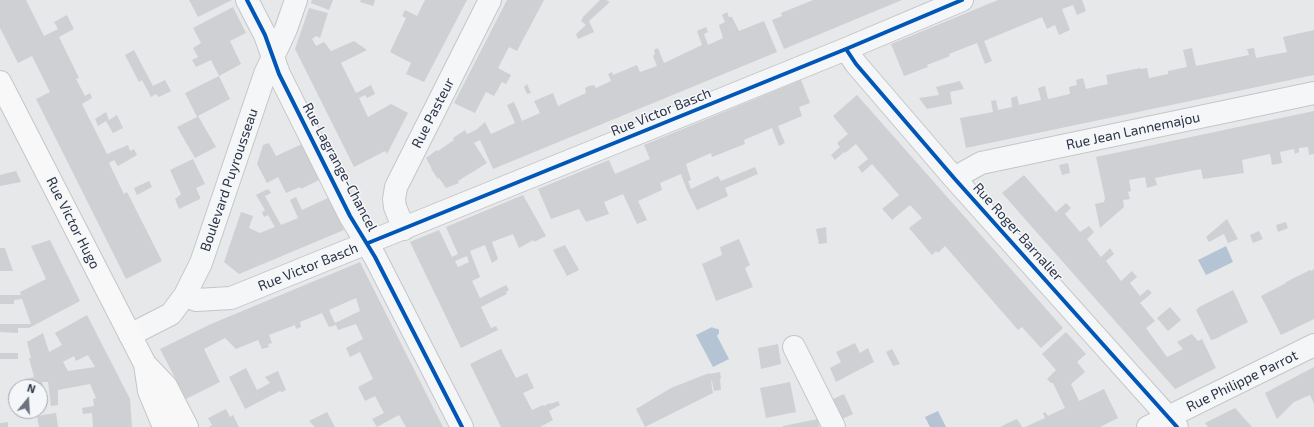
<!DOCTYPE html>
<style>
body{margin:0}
#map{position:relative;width:1314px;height:427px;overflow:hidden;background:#e6e8ea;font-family:"Exo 2",sans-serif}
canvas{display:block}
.north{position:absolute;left:8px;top:379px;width:40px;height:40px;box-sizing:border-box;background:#f4f6f9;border:1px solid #a4a8b1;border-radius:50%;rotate:18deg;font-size:11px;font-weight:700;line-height:16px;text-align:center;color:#2b3445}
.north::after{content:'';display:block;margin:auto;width:14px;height:18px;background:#6c737f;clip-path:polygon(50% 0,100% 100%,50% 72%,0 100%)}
</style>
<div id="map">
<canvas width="1314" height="427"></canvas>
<div class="north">N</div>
</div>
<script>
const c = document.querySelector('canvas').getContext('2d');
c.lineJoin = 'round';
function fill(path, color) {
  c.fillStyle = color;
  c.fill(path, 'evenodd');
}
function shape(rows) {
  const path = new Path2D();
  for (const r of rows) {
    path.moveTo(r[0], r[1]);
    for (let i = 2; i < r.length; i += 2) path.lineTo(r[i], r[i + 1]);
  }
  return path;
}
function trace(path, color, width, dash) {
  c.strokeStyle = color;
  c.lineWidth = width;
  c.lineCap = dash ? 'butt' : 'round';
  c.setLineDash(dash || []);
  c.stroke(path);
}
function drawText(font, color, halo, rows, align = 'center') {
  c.font = font + ' "Exo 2",sans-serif';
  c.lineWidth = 3;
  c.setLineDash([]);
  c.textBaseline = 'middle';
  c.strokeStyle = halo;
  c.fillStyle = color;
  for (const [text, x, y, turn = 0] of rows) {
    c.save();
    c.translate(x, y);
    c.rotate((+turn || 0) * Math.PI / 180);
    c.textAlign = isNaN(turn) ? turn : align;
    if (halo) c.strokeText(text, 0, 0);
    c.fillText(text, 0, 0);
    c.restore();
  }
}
const water = shape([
 [1226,246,1233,262,1206,275,1198,260],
 [712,327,713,328,718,329,719,330,719,333,717,336,729,359,713,367,696,335],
 [938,411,946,427,930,427,925,417]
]);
const building = shape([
 [0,0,26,0,44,36,58,29,54,22,67,15,74,29,59,37,79,78,76,79,85,96,90,93,92,98,82,104,107,154,128,145,130,151,134,149,137,155,118,166,114,160,109,163,124,194,127,192,162,261,126,279,36,99,50,92,32,56,18,63,0,28],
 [189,0,232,0,198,17],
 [312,0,333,0,329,10,311,3],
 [361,0,375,0,373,6,360,2],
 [425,0,467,0,424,82,406,74,411,63,390,52,406,18,402,16,405,10,417,16],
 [507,0,544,0,517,51,509,47,498,68,511,75,506,84,502,82,494,96,486,92,475,113,454,103],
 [600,0,606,0,610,2,589,21,594,32,578,39,576,34,586,25,581,21,583,17],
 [813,0,902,0,784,49,772,20,782,16,781,13],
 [998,0,1082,0,1086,11,1077,15,1073,5,1062,9,1070,30,1059,35,1055,25,1047,29,1042,17,984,41,992,61,985,64,977,43,949,54,950,56,927,65,928,67,904,76,891,44],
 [233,7,246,33,230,41,241,64,219,76,211,60,196,67,192,60,198,57,193,48,201,43,193,28],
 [309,8,328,13,320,38,316,36,312,39,316,46,324,42,331,51,354,41,367,50,341,63,356,93,371,85,375,94,367,98,365,95,359,98,368,117,391,104,408,113,387,154,385,151,354,167,295,49],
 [727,12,729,17,732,17,739,31,764,21,777,52,493,169,480,140,474,143,487,163,458,181,459,183,446,188,439,178,438,179,431,169,432,169,426,158,437,150,438,151,454,140,453,138,465,130,467,134,476,130,485,122,491,134,515,123,507,105,514,102,522,121,540,113,534,101,553,93,558,106,586,93,585,88,589,86,594,85,596,88,611,81,608,74,612,72,613,75,637,65,640,72,657,66,653,56,655,54,654,50,658,48,664,63,702,45,697,31,706,27,708,32,704,34,708,45,723,38,719,25,725,22,722,15],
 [1314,30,1314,75,966,148,960,118,993,112,991,101,996,100,998,110,1012,107,1011,98,1017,96,1019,105,1041,100,1038,88,1045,86,1048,99,1070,94,1069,87,1077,85,1076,80,1083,78,1086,89,1108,84,1106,75,1140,68,1141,69,1147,68,1149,78,1168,74,1168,71,1187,67,1183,50,1192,48,1196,66,1249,55,1247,49,1254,48,1256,58,1287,52,1283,37],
 [134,50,153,86,165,80,171,91,159,97,156,94,151,97,142,80,139,82,125,55],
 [219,76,230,99,198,116,216,147,195,158,177,127,197,117,185,93],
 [801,80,810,103,799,107,802,116,778,126,785,143,779,146,772,128,744,140,745,144,712,157,711,153,686,164,691,180,688,181,691,189,718,176,721,181,755,167,758,174,725,188,728,196,697,210,687,190,681,174,660,183,662,190,638,201,647,220,637,224,623,194,604,202,609,214,586,222,579,209,551,219,538,189,609,160,615,174,650,159,644,145],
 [960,81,964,89,950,92,952,104,927,109,919,98,939,95,936,87],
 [527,84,531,93,527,94,524,87],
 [857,95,1063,328,1041,348,1022,327,1018,330,945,246,938,253,936,251,932,255,909,228,922,218,910,205,892,220,886,213,882,209,899,195,872,164,862,173,858,167,868,159,856,144,845,153,844,152,835,160,831,155,840,147,837,143,848,134,833,116],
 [1314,111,1314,154,1309,155,1308,147,1299,148,1299,152,1295,154,1294,149,1280,152,1282,163,1272,165,1270,154,1242,160,1244,173,1203,179,1201,169,1155,178,1157,185,1147,188,1145,177,1129,180,1131,191,1128,192,1130,199,1123,200,1124,207,1100,228,1095,204,1104,202,1105,198,1096,157],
 [106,112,109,120,117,115,123,128,113,133,106,121,98,126,95,119],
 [269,143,276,156,302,144,319,180,301,189,300,187,286,193,278,177,267,183,257,164,263,145],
 [193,159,205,184,196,188,200,197,200,199,179,209,175,199,181,194,170,170],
 [1068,163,1070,173,1062,175,1059,165],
 [16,171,21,182,0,186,0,175],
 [1024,175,1056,212,1066,203,1071,208,1065,214,1080,232,1089,226,1094,232,1087,239,1101,257,1110,248,1114,254,1106,261,1121,281,1132,271,1137,277,1130,283,1140,296,1148,289,1152,293,1140,303,1155,321,1146,328,1167,357,1183,349,1177,342,1192,334,1198,341,1202,339,1216,368,1175,389,1002,193],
 [149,181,152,187,137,195,134,188],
 [268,189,271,193,265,196,281,225,298,218,290,200,296,197,302,210,328,198,344,230,239,274,224,262,241,212,253,216,249,228,260,233,275,227,268,215,264,217,262,212,265,210,256,195],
 [523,195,546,236,534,242,533,240,519,248,513,234,492,242,498,259,492,263,485,245,470,251,480,277,472,281,480,298,506,285,509,290,506,292,507,294,481,307,491,328,496,326,498,330,461,348,410,242,439,230,452,257,458,254,446,227],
 [467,256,469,262,458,267,455,261],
 [1227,219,1238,239,1228,243,1224,234,1209,242,1206,237],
 [1286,222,1288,228,1278,232,1276,225],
 [826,227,827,243,819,244,816,229],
 [1259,231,1263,239,1253,243,1250,235],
 [739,239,750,265,745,268,753,287,716,301,702,264,722,255,720,247],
 [50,240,80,301,29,328,18,328,18,333,0,332,0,324,31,324,22,299,14,300,14,304,0,304,0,295,21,295,20,292,46,279,31,246],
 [565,245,579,270,567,276,553,250],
 [0,248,5,248,13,271,0,271],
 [360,262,443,427,406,427,399,415,377,427,372,419,384,413,375,396,365,401,358,387,373,379,360,352,350,357,346,348,363,339,356,324,338,330,336,325,329,327,322,313,300,322,301,327,296,329,295,325,269,335,272,343,268,344,269,347,262,349,258,340,236,349,225,338,204,349,220,382,186,399,160,349,211,324],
 [356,298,360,311,335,323,329,310],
 [1314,269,1314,319,1281,335,1261,296,1286,283,1286,282,1310,270,1311,271],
 [1233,290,1248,322,1215,339,1211,340,1196,310,1199,307],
 [1170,307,1181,320,1168,331,1157,318],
 [87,315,130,399,132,427,93,427,92,413,83,414,82,408,94,406,93,399,96,398,90,384,58,390,58,405,51,406,48,382,42,382,43,386,27,387,26,379,34,377,29,358,31,358,27,342,43,333,49,352,62,345,55,333],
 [88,355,95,367,68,371,63,362,74,356,76,361],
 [1066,332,1086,354,1077,362,1085,372,1071,384,1079,401,1104,389,1118,418,1100,427,1025,427,1045,418,1043,413,1045,412,1048,416,1065,408,1053,383,1051,383,1047,379,1056,370,1042,354],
 [855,343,860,353,868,348,874,362,836,382,830,368,841,362,836,352],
 [778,344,781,364,761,369,758,348],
 [501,349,516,378,527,373,534,388,523,393,532,410,543,405,544,406,550,403,551,404,558,401,560,405,549,411,553,420,540,427,501,427,470,364],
 [892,349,900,364,893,366,886,352],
 [0,353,18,353,18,359,0,359],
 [1314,367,1314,404,1310,395,1294,402,1277,419,1265,393],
 [246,368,257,390,270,383,265,377,278,371,286,390,282,392,280,391,245,409,229,377],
 [720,372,721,379,720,379,721,390,714,391,712,381,711,381,713,393,645,427,636,409,671,388,709,373,709,374],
 [790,382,796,412,766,418,760,388],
 [844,394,853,414,840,420,831,400],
 [1235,408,1252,427,1208,427,1205,423],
 [226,409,230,417,233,415,239,427,209,427,212,425,208,418],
 [327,412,335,427,315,427,309,421],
 [56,413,58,427,39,427,37,416],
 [818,419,819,427,783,427,783,426],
 [1017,419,1022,427,1000,427,1010,422],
 [8,422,8,427,0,427,0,423]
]);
const minor = shape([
 [247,0,265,35,279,74,350,216,375,257,462,427],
 [846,49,856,64,954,178,1177,427],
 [954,178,981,163,1314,93],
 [404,229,395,207,394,199,396,187,490,0],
 [185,295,196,300,231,298,846,49,962,0],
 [130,335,171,314,185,295,201,263,265,74,286,29,296,0],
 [794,347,834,427],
 [1148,427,1314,345]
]);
const secondary = shape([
 [0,82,145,364,166,386,187,427],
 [145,364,149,391,164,427]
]);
const cycleway = shape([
 [247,0,265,35,279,74,350,216,375,257,462,427],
 [846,49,856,64,954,178,1177,427],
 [368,243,846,49,962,0]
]);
const streetNames = [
 ["Rue Victor Basch",661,112,-22],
 ["Rue Pasteur",433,113,-63],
 ["Rue Jean Lannemajou",1133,131,-12],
 ["Rue Lagrange-Chancel",340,167,62],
 ["Boulevard Puyrousseau",229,180,-71],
 ["Rue Victor Hugo",73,223,63],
 ["Rue Roger Barnalier",1018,232,48],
 ["Rue Victor Basch",308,267,-22],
 ["Rue Philippe Parrot",1242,381,-26]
];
fill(water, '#b4c4d5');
fill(building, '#ced0d3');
trace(minor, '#c4c6c8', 24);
trace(secondary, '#c4c6c8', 24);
trace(minor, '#f5f6f7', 22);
trace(secondary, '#f8f8f8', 22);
trace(cycleway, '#0057b8', 4);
drawText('14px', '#2b3445', '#f4f6f9', streetNames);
</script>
